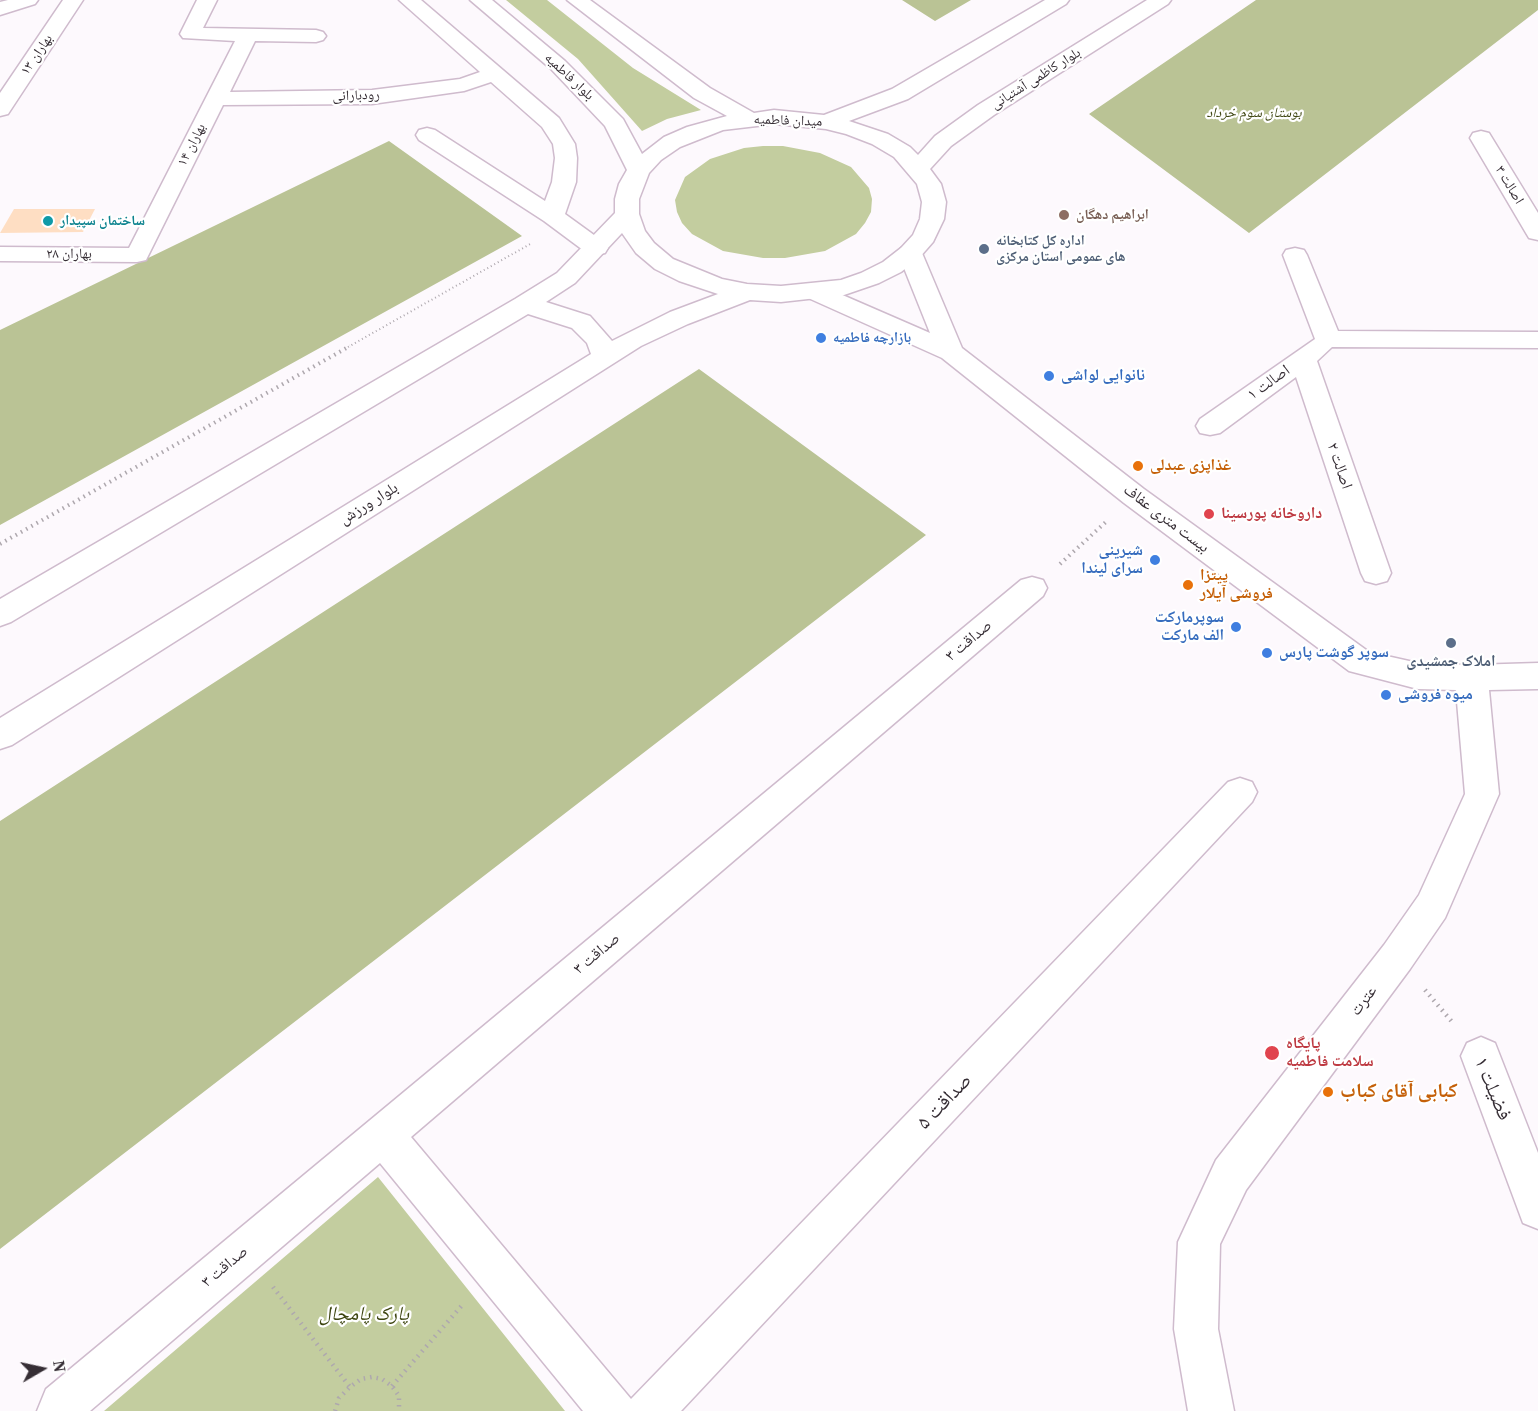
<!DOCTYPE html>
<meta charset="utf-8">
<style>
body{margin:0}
#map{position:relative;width:1538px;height:1411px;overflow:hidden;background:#fdf9fd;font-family:"Source Serif 4",serif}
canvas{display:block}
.north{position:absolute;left:12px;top:1339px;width:60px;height:60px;-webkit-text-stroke:4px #fff;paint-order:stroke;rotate:81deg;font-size:16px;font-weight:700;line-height:24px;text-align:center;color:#362e35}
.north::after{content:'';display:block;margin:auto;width:21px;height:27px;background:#362e35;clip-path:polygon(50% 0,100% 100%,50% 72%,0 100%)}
</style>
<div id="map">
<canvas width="1538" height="1411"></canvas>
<div class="north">N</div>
</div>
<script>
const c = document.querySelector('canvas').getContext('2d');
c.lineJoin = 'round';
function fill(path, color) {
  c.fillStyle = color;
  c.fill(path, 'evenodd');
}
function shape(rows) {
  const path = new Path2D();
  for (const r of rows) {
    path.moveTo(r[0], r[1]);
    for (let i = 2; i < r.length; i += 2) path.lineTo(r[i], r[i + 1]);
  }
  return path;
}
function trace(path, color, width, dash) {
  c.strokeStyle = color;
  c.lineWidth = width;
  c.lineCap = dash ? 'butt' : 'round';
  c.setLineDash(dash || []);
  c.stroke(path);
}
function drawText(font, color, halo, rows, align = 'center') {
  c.font = font + ' "Source Serif 4","Noto Naskh Arabic",serif';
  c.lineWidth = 4.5;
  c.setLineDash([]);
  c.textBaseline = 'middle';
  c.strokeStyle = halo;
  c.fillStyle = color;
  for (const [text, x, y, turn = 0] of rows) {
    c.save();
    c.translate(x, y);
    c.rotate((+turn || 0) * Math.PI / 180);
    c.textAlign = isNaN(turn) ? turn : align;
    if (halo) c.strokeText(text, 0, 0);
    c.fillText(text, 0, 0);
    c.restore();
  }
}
const green = shape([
 [506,0,547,0,633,68,701,110,667,119,642,131,578,59],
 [763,146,783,146,820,153,851,167,869,188,872,199,871,212,865,223,856,234,825,251,785,258,763,258,723,251,692,234,682,223,677,212,675,200,685,177,710,159,744,148],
 [378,1177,565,1411,104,1411]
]);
const forest = shape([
 [902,0,971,0,935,21],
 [1256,0,1538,0,1538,10,1249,233,1089,114],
 [389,141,522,236,0,525,0,330],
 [699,369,926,535,0,1249,0,821]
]);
const building = shape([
 [14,209,95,209,83,232,0,233]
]);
const pathFar2 = shape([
 [348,347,532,243]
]);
const pathFar1 = shape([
 [0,544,350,346],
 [1060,564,1108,520]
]);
const path = shape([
 [1425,990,1453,1023],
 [273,1287,350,1387],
 [392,1386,464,1303],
 [335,1411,339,1398,350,1387,361,1379,372,1377,382,1379,392,1386,399,1396,399,1411]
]);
const minor = shape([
 [63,0,83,0,8,114,0,116,0,93,63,0],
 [197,0,217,0,203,28,316,30,323,32,326,36,323,40,316,42,255,41,230,92,372,90,460,79,480,72,399,0,421,0,559,118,575,144,577,158,576,182,565,214,605,243,608,248,605,253,596,255,587,253,544,221,419,140,416,135,419,130,427,128,435,130,545,201,552,182,555,158,553,144,542,127,491,82,464,91,372,104,223,105,146,260,137,262,0,261,0,247,129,248,235,41,183,38,180,34,197,0],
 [1481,131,1489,133,1538,213,1538,240,1529,238,1526,233,1470,138,1473,133,1481,131],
 [1295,248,1304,250,1307,255,1338,331,1538,332,1538,348,1332,347,1317,361,1391,573,1387,581,1376,584,1365,581,1361,573,1296,377,1220,433,1210,435,1200,433,1196,426,1200,419,1315,339,1283,255,1286,250,1295,248],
 [1032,577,1043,580,1047,588,1043,596,411,1137,631,1399,1228,782,1240,778,1252,782,1257,792,1252,802,681,1411,583,1411,380,1163,90,1411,37,1411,46,1389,1021,580,1032,577],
 [1481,1037,1495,1043,1538,1153,1538,1229,1523,1223,1461,1056,1467,1043,1481,1037]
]);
const tertiary = shape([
 [8,0,38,0,35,4,0,15,0,2,8,0],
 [910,246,919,248,922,253,962,348,1144,489,1369,652,1418,663,1471,665,1538,663,1538,689,1489,690,1499,794,1445,918,1410,969,1246,1190,1220,1244,1218,1329,1234,1411,1188,1411,1174,1329,1178,1242,1216,1160,1384,945,1419,895,1465,794,1456,690,1418,689,1349,671,1124,503,942,358,806,297,802,292,806,287,815,284,824,287,930,333,898,253,901,248,910,246]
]);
const secondary = shape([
 [470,0,492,0,565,61,623,119,642,154,664,137,687,127,727,116,694,98,567,0,590,0,710,88,754,113,774,110,824,115,892,89,1045,0,1069,0,1066,4,908,99,849,121,888,134,910,147,918,155,935,136,978,105,1147,0,1171,0,1168,4,994,115,951,146,930,169,941,184,946,202,944,219,933,242,919,258,901,272,879,283,844,295,781,302,750,300,688,324,641,346,12,745,0,749,0,718,591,354,587,343,572,328,528,314,11,622,0,626,0,599,515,299,557,273,615,213,615,199,619,184,627,170,605,126,551,69,470,0],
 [774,124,826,129,846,134,872,144,894,157,917,184,922,202,920,219,913,235,901,248,883,262,861,273,841,280,781,286,747,284,722,279,673,259,654,243,645,231,639,214,639,199,649,173,661,160,680,147,723,130,774,124],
 [622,233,636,253,655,269,679,281,718,294,670,312,612,341,590,316,546,302,575,283,622,233]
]);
const markers = [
 [1064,215,6,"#8d6e63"],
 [48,221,6,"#0f9aa8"],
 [984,249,6,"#5c6f8a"],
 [821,338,6,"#3f7fe0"],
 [1049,376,6,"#3f7fe0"],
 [1138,466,6,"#e8710a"],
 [1209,514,6,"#e0444e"],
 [1155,560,6,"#3f7fe0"],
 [1188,585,6,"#e8710a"],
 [1236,627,6,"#3f7fe0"],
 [1451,643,6,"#5c6f8a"],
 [1267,653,6,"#3f7fe0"],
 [1386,695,6,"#3f7fe0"],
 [1272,1053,8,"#e0444e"],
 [1328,1092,6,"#e8710a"]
];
const farStreetnames = [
 ["بهاران ۱۳",37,55,-56],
 ["بلوار فاطمیه",569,77,43],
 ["بلوار کاظمی آشتیانی",1036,79,-32],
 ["رودبارانی",356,96,-2],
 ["میدان فاطمیه",788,121,2],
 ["بهاران ۱۴",192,145,-63],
 ["اصالت ۳",1509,185,59],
 ["بهاران ۲۸",69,254]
];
const farParknames = [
 ["بوستان سوم خرداد",1254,113]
];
const farEducationnames = [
 ["ابراهیم دهگان",1076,215]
];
const farCulturenames = [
 ["ساختمان سپیدار",60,221]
];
const farServicenames = [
 ["اداره کل کتابخانه",996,241],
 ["های عمومی استان مرکزی",996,257]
];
const farShopnames = [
 ["بازارچه فاطمیه",833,338]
];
const shopNames = [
 ["نانوایی لواشی",1061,376],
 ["شیرینی",1143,551,"right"],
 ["سرای لیندا",1143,569,"right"],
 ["سوپرمارکت",1224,618,"right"],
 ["الف مارکت",1224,636,"right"],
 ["سوپر گوشت پارس",1279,653],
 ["میوه فروشی",1398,695]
];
const streetNames = [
 ["اصالت ۱",1269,383,-36],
 ["اصالت ۲",1339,466,71],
 ["بلوار ورزش",369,504,-32],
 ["بیست متری عفاف",1166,519,37],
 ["صداقت ۳",969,641,-40],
 ["صداقت ۳",597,954,-40],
 ["عترت",1364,1001,-53],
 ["صداقت ۳",225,1267,-40]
];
const foodNames = [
 ["غذاپزی عبدلی",1150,466],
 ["پیتزا",1200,576],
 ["فروشی آیلار",1200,594]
];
const healthNames = [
 ["داروخانه پورسینا",1221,514],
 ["پایگاه",1286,1044],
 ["سلامت فاطمیه",1286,1062]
];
const serviceNames = [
 ["املاک جمشیدی",1451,662]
];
const nearStreetnames = [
 ["فضیلت ۱",1492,1089,67],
 ["صداقت ۵",945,1102,-46]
];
const nearFoodnames = [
 ["کبابی آقای کباب",1340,1092]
];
const nearParknames = [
 ["پارک پامچال",364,1315]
];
fill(green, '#c3cd9f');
fill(forest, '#bac395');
fill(building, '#fedec3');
trace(minor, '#cfbbcd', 3);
trace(tertiary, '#cfbbcd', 3);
trace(secondary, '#cfbbcd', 3);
trace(pathFar2, '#aea8ae', 2, [1, 3]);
trace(pathFar1, '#aea8ae', 4, [1.5, 4.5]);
trace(path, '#aea8ae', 4.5, [1.5, 5]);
fill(minor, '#fff');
fill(tertiary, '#fff');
fill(secondary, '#fff');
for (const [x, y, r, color] of markers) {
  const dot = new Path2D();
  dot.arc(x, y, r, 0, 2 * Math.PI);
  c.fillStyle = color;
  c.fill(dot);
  trace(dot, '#fff', 2);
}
drawText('14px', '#362e35', '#fff', farStreetnames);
drawText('italic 14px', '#3e4611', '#fff', farParknames);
drawText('bold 14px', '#785e54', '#fff', farEducationnames, 'left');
drawText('bold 14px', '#0d838f', '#fff', farCulturenames, 'left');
drawText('bold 14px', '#4e5e75', '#fff', farServicenames, 'left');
drawText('bold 14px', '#366cbe', '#fff', farShopnames, 'left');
drawText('bold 16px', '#366cbe', '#fff', shopNames, 'left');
drawText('16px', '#362e35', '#fff', streetNames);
drawText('bold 16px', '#c56008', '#fff', foodNames, 'left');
drawText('bold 16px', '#be3a42', '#fff', healthNames, 'left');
drawText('bold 16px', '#4e5e75', '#fff', serviceNames);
drawText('20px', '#362e35', '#fff', nearStreetnames);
drawText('bold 20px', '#c56008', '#fff', nearFoodnames, 'left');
drawText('italic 20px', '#3e4611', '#fff', nearParknames);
</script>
